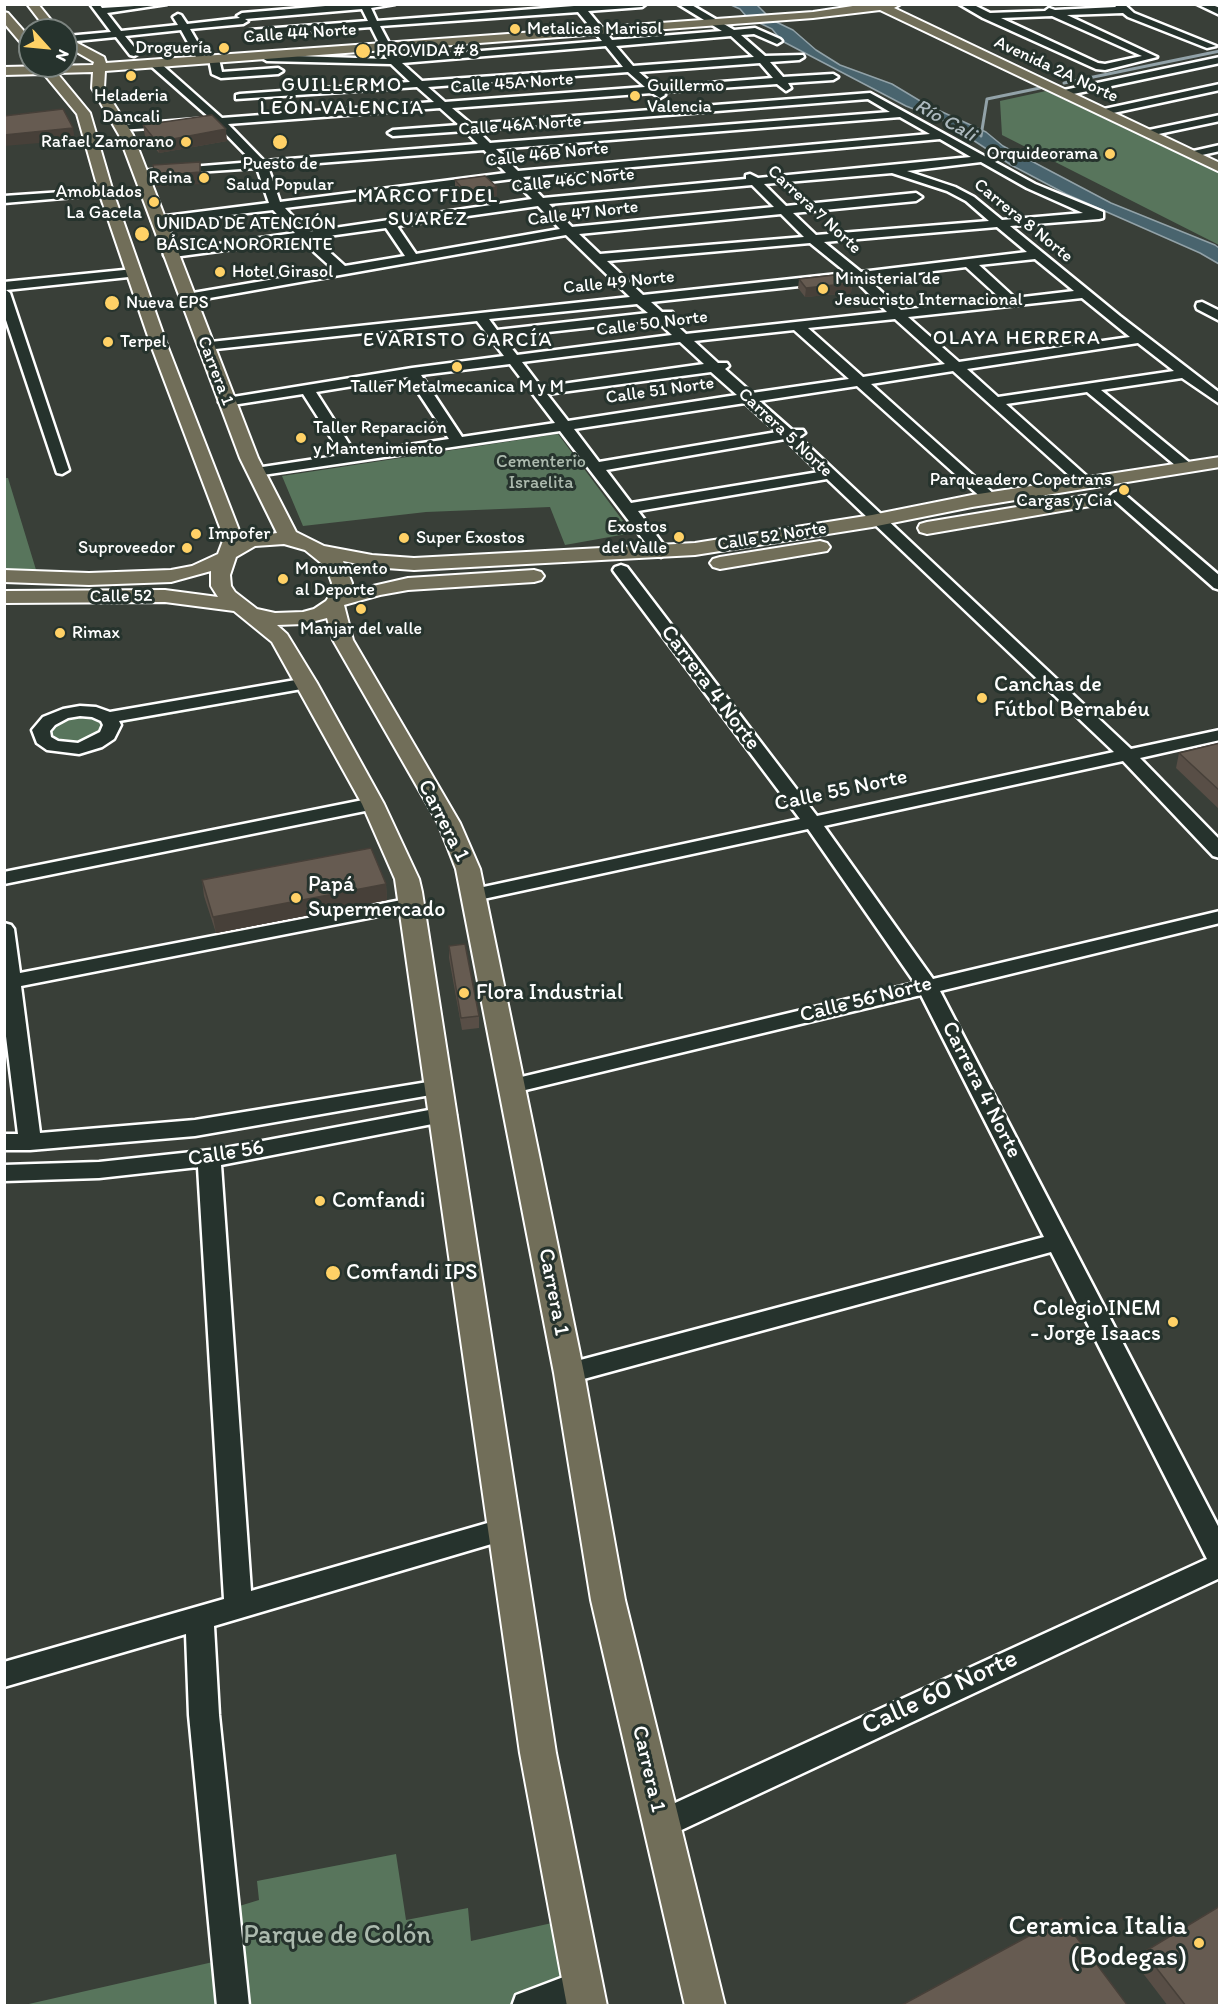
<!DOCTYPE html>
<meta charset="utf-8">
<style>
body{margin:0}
#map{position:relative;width:1224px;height:2010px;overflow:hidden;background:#393f38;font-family:Itim,sans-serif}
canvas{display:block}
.frame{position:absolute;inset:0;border:6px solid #fff;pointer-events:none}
.north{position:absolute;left:18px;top:18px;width:60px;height:60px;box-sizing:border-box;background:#26332d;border:2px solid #7d8581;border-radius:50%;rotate:117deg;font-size:16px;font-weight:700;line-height:24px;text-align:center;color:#fff}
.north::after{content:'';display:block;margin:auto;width:21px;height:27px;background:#ffd166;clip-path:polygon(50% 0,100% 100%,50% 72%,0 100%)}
</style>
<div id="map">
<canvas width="1224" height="2010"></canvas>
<div class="frame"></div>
<div class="north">N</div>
</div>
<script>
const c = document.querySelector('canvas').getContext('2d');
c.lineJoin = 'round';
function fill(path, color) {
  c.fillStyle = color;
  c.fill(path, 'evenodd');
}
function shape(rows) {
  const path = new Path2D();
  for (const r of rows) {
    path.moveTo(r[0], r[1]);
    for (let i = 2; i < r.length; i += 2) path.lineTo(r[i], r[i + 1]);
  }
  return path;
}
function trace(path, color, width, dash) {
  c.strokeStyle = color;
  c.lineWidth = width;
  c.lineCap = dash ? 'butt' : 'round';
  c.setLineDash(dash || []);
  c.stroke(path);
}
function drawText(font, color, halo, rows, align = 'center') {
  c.font = font + ' Itim,sans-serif';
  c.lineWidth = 6;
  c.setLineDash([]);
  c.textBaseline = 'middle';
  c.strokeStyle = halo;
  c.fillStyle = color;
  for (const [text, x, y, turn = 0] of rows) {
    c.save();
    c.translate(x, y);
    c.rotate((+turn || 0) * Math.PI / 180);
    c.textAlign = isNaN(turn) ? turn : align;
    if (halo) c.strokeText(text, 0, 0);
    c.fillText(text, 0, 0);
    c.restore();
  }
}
const green = shape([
 [1046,91,1219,173,1219,245,1002,135,1000,101],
 [558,434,632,533,565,545,550,507,426,512,303,526,282,476],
 [4,478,8,478,37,573,5,576],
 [307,683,310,690,112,725,108,735,61,748,41,730,55,717,103,715],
 [396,1854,406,1920,468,1908,471,1941,570,1919,582,1986,528,2006,233,2005,223,1911,259,1900,257,1881],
 [213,1962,219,2005,20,2006]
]);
const water = shape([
 [731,5,757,5,772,20,793,30,816,50,840,65,892,84,927,105,986,132,1003,146,1111,203,1215,245,1219,248,1219,264,1200,253,1066,194,1011,165,944,121,906,106,782,41,772,29,747,17,740,9,731,5]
]);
const stream = shape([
 [1064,83,1220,51],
 [981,136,987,99,1040,88]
]);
const minor = shape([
 [90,4,99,4,102,8,167,4,107,13,121,31,178,25,173,17,178,14,181,15,187,24,240,18,237,16,242,13,349,4,395,4,371,8,377,21,574,6,573,4,646,4,642,7,588,11,612,40,722,31,678,4,690,4,734,30,755,28,780,39,782,41,777,44,754,34,741,35,765,56,803,55,804,57,799,60,770,62,783,77,833,74,838,77,833,80,788,83,791,88,786,91,777,84,663,92,665,95,660,98,652,93,452,108,471,124,870,93,1035,184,1103,212,1103,218,1099,219,1010,226,1120,316,1220,393,1220,404,1182,378,1101,390,1191,464,1193,467,1191,470,1181,470,1087,392,1006,404,1091,480,1093,483,1091,486,1086,487,1081,486,953,371,871,384,995,495,998,498,995,501,990,503,985,501,857,386,759,401,792,430,803,430,805,433,799,437,1131,749,1220,730,1220,740,1140,758,1220,840,1220,858,1213,856,1123,761,824,826,933,979,1220,911,1220,923,940,991,1220,1530,1220,1578,673,1834,662,1838,651,1834,647,1824,651,1814,1207,1559,1051,1252,569,1383,560,1380,556,1373,560,1366,569,1363,1044,1237,921,995,513,1093,505,1091,502,1086,505,1081,513,1079,915,983,808,829,474,901,467,899,464,895,467,891,474,889,800,819,615,573,613,570,615,567,621,565,627,567,817,816,1114,752,827,479,638,511,669,552,661,557,655,555,560,431,256,476,251,475,249,472,256,468,342,455,303,394,226,406,219,402,221,399,412,368,504,356,477,321,206,350,199,346,201,343,630,297,566,235,187,302,182,301,181,298,187,294,333,269,301,240,166,258,164,255,170,251,295,233,273,210,154,224,152,221,158,217,269,203,257,168,136,176,136,172,140,171,253,162,216,124,118,130,117,128,122,125,210,118,151,66,151,62,159,62,222,118,434,102,417,87,236,99,236,95,240,94,410,82,391,64,267,61,262,58,267,55,387,59,371,27,250,36,245,33,250,30,368,21,362,9,245,19,248,21,243,24,190,29,205,55,200,58,196,57,181,30,125,36,139,53,134,56,130,55,116,37,66,42,67,36,111,32,90,4],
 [578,12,602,41,397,58,380,26,578,12],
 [731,36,754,57,633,66,616,46,731,36],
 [606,46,623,67,422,81,402,63,606,46],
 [760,63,773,78,656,87,639,72,760,63],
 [628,72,645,87,445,102,428,87,628,72],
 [868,99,890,112,490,143,477,130,868,99],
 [440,108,459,125,393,130,388,133,393,136,465,131,478,144,264,161,228,124,440,108],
 [900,117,930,134,518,171,496,149,900,117],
 [940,139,971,157,758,178,750,174,746,175,746,179,543,198,523,177,940,139],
 [484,150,506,173,280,202,268,167,484,150],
 [981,162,1027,188,1083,213,1002,220,974,197,955,187,907,171,981,162],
 [892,173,947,191,966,201,989,221,816,235,793,213,916,201,922,197,916,193,786,206,764,184,892,173],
 [512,179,532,199,307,232,285,208,512,179],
 [752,185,774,207,572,227,549,204,752,185],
 [538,206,560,229,416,254,397,226,538,206],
 [781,214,804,237,600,254,579,234,781,214],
 [997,227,1027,252,861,272,824,242,997,227],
 [386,228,405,256,345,266,314,238,386,228],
 [810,243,847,273,643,295,607,261,810,243],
 [1035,259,1074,291,1015,298,979,265,1035,259],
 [966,267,1001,299,901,310,868,279,966,267],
 [855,280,887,312,686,334,669,318,674,315,672,312,662,312,651,302,855,280],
 [1082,298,1130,337,959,362,908,317,1082,298],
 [637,304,648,313,497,330,489,319,637,304],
 [895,319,945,364,863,377,808,328,895,319],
 [656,320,672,335,517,355,503,337,656,320],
 [794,330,849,379,752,393,725,369,729,366,727,363,718,363,694,341,794,330],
 [680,342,704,364,541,387,522,362,680,342],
 [1138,343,1174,371,998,397,967,369,1138,343],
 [510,364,555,423,462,437,421,375,510,364],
 [711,372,737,395,568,421,547,394,711,372],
 [408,377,449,439,355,453,316,392,408,377],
 [745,403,777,432,599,462,574,429,745,403],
 [785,439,819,472,631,503,606,470,785,439],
 [959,4,972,4,990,13,1045,11,1049,8,1055,10,1116,7,1114,4,1124,4,1134,13,1216,46,1207,48,1128,17,1123,13,1067,15,1157,57,1105,70,1096,69,983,18,959,4],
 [1052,16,1142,56,1105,64,1098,63,1001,18,1052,16],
 [1197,4,1210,4,1220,8,1220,15,1197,4],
 [214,56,219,59,222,72,278,68,283,71,278,74,221,78,212,74,209,59,214,56],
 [1220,57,1220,63,1064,96,1059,93,1064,90,1220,57],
 [1220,84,1220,90,1104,115,1099,112,1104,109,1220,84],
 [1220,115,1220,121,1149,136,1144,133,1149,130,1220,115],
 [1220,145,1220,151,1193,157,1187,154,1189,152,1220,145],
 [106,189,110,190,110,194,4,203,4,196,106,189],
 [134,269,140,273,138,276,6,290,10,293,69,470,62,474,57,473,4,314,4,282,134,269],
 [1202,302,1220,311,1220,321,1197,309,1196,306,1197,303,1202,302],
 [1118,491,1123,493,1220,576,1220,590,1214,588,1113,499,1110,496,1113,493,1118,491],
 [307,678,313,679,316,683,313,687,119,721,121,725,114,739,102,747,79,754,47,750,37,743,32,730,43,717,63,709,80,706,96,707,110,712,307,678],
 [80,716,92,717,101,721,103,725,100,732,78,743,58,741,51,737,50,731,55,725,68,718,80,716],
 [373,798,380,800,382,804,380,808,4,884,4,872,373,798],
 [412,898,419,900,422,904,419,908,21,986,40,1133,195,1120,440,1080,448,1082,451,1087,448,1092,195,1136,30,1150,4,1150,4,1134,18,1134,4,1020,4,923,11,925,14,929,20,973,412,898],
 [445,1107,453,1110,456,1115,453,1120,221,1165,251,1591,505,1518,515,1521,519,1529,515,1537,505,1540,214,1626,219,1715,249,2006,217,2006,189,1715,186,1634,4,1687,4,1662,224,1599,198,1167,99,1178,4,1181,4,1165,99,1162,220,1149,445,1107],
 [582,1970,593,1975,598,1986,593,1997,573,2006,512,2006,516,1995,582,1970]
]);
const major = shape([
 [27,4,38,4,59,30,47,30,27,4],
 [866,4,901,4,894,8,1220,163,1220,172,880,10,813,18,105,71,104,88,133,135,258,458,296,532,324,546,372,555,414,558,695,543,872,515,972,495,1220,457,1220,467,972,507,872,527,695,555,414,570,372,567,343,561,352,583,351,591,408,578,534,570,541,572,544,576,541,580,534,582,408,590,380,595,344,605,353,640,460,823,480,869,584,1373,625,1600,725,2006,685,2006,591,1600,554,1373,456,869,438,823,333,640,327,618,304,624,277,625,287,634,317,683,384,804,419,879,422,892,556,1753,607,2006,567,2006,520,1753,395,879,362,804,272,642,234,611,165,602,4,603,4,591,165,590,218,597,211,586,211,571,171,582,89,585,4,582,4,570,89,573,171,570,192,566,218,554,224,538,151,345,99,192,77,114,44,74,4,75,4,67,93,65,94,62,66,46,66,37,104,57,106,63,813,12,866,4],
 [93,72,92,88,119,135,240,458,277,533,242,538,167,345,113,192,90,113,57,73,93,72],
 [284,544,305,550,326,567,332,583,330,595,326,601,314,609,303,612,275,613,257,609,235,592,231,586,230,575,236,557,255,546,284,544],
 [4,12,8,13,30,38,30,50,26,49,4,23,4,12],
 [1095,494,1102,496,1104,500,1102,504,927,534,920,532,918,528,920,524,927,522,1095,494],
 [820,541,827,543,830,547,827,551,720,569,713,567,710,563,713,559,720,557,820,541]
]);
const wall = shape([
 [143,125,227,141,159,153,145,136],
 [455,180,497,187,497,196,466,200,455,189],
 [799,279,852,283,851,293,805,297,798,288],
 [1220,743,1220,810,1176,768,1179,753],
 [202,880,386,884,387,900,216,933,204,896],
 [449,946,479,1016,479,1028,462,1030,449,958],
 [1144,1952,1220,2006,1168,2006,1139,1968]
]);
const shadedWall = shape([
 [73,128,75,140,4,146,4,135],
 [226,129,227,141,159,153,157,142],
 [200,162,202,184,156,187,155,176],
 [497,187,497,196,466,200,465,191],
 [852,283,851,293,805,297,806,288],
 [386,884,387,900,216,933,213,917]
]);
const building = shape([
 [63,109,73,128,4,135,4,116,63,109],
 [212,115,226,129,157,142,143,125,212,115],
 [200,162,200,172,155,176,153,165,200,162],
 [485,176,497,187,465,191,455,180,485,176],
 [844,274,852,283,806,288,799,279,844,274],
 [1220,743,1220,791,1179,753,1220,743],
 [371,848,386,884,213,917,202,880,371,848],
 [465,944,479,1016,461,1018,449,946,465,944],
 [1220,1906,1220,2006,1186,2006,1144,1952,1220,1906],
 [1062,1918,1128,2006,900,2006,1062,1918]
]);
const markers = [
 [515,29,6,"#ffd166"],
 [224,48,6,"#ffd166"],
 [363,51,8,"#ffd166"],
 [131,76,6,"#ffd166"],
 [635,96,6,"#ffd166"],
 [186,142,6,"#ffd166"],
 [280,142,8,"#ffd166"],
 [1110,154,6,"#ffd166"],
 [204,178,6,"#ffd166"],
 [154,202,6,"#ffd166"],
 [142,234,8,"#ffd166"],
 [220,272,6,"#ffd166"],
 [823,289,6,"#ffd166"],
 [112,303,8,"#ffd166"],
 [108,342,6,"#ffd166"],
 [457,367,6,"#ffd166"],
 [301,438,6,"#ffd166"],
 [1124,490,6,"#ffd166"],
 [196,534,6,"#ffd166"],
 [679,537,6,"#ffd166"],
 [404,538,6,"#ffd166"],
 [187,548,6,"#ffd166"],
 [283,579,6,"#ffd166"],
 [361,609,6,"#ffd166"],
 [60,633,6,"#ffd166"],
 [982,698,6,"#ffd166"],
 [296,898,6,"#ffd166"],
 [464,993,6,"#ffd166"],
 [320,1201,6,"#ffd166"],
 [333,1273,8,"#ffd166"],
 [1173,1322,6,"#ffd166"],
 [1199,1943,6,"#ffd166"]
];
const farPoinames = [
 ["Metalicas Marisol",527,29],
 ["Droguería",212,48,"right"],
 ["PROVIDA # 8",376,51],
 ["Guillermo",647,86],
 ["Valencia",647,107],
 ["Heladeria",131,96,"center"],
 ["Dancali",131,117,"center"],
 ["Rafael Zamorano",174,142,"right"],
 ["Orquideorama",1098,154,"right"],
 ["Puesto de",280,164,"center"],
 ["Salud Popular",280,185,"center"],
 ["Reina",192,178,"right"],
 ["Amoblados",142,192,"right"],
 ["La Gacela",142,213,"right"],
 ["UNIDAD DE ATENCIÓN",156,224],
 ["BÁSICA NORORIENTE",156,245],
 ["Hotel Girasol",232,272],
 ["Ministerial de",835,279],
 ["Jesucristo Internacional",835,300],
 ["Nueva EPS",126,303],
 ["Terpel",120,342],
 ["Taller Metalmecanica M y M",457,387,"center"],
 ["Taller Reparación",313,428],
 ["y Mantenimiento",313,449],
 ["Parqueadero Copetrans",1112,480,"right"],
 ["Cargas y Cia",1112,501,"right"],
 ["Exostos",667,527,"right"],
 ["del Valle",667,548,"right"],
 ["Impofer",208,534],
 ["Super Exostos",416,538],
 ["Suproveedor",175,548,"right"],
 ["Monumento",295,569],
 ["al Deporte",295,590],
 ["Manjar del valle",361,629,"center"],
 ["Rimax",72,633]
];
const farStreetnames = [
 ["Calle 44 Norte",300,34,-4],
 ["Avenida 2A Norte",1056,70,25],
 ["Calle 45A Norte",512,84,-4],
 ["Calle 46A Norte",520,126,-4],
 ["Calle 46B Norte",547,155,-6],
 ["Calle 46C Norte",573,181,-6],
 ["Carrera 7 Norte",814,210,43],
 ["Calle 47 Norte",583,214,-7],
 ["Carrera 8 Norte",1023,221,39],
 ["Calle 49 Norte",619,283,-6],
 ["Calle 50 Norte",652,324,-7],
 ["Carrera 1",215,371,69],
 ["Calle 51 Norte",660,391,-8],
 ["Carrera 5 Norte",785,433,43],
 ["Calle 52 Norte",772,537,-9],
 ["Calle 52",121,597,-1]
];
const farParknames = [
 ["Cementerio",541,462],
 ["Israelita",541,483]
];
const farNeighbourhoodnames = [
 ["GUILLERMO",342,86],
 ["LEÓN VALENCIA",342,109],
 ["MARCO FIDEL",428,197],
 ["SUAREZ",428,220],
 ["OLAYA HERRERA",1017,339],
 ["EVARISTO GARCÍA",458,341]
];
const farWaternames = [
 ["Río Cali",945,121,29]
];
const poiNames = [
 ["Canchas de",994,685],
 ["Fútbol Bernabéu",994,710],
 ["Papá",308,885],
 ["Supermercado",308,910],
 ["Flora Industrial",476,993],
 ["Comfandi",332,1201],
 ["Comfandi IPS",346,1273],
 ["Colegio INEM",1161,1309,"right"],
 ["- Jorge Isaacs",1161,1334,"right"]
];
const streetNames = [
 ["Carrera 4 Norte",710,688,53],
 ["Calle 55 Norte",841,791,-12],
 ["Carrera 1",443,821,63],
 ["Calle 56 Norte",866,1000,-14],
 ["Carrera 4 Norte",981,1090,63],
 ["Calle 56",226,1154,-9],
 ["Carrera 1",553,1292,79],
 ["Carrera 1",648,1769,77]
];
const nearStreetnames = [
 ["Calle 60 Norte",940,1693,-25]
];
const nearPoinames = [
 ["Ceramica Italia",1187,1927],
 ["(Bodegas)",1187,1958]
];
const nearParknames = [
 ["Parque de Colón",337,1936]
];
fill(green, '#58755c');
fill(water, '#49646e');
trace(water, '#92a2a8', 1.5);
trace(stream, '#92a2a8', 3);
trace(minor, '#fff', 5);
trace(major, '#fff', 4);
fill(minor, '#26332d');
fill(major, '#716e59');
fill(wall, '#584e46');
fill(shadedWall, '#474039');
fill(building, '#665b51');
trace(building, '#474039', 1.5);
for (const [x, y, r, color] of markers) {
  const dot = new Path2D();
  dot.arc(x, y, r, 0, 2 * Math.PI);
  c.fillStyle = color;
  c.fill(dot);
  trace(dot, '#26332d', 2);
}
drawText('18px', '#fff', '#26332d', farPoinames, 'left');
drawText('18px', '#fff', '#26332d', farStreetnames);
drawText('18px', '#acbaae', '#26332d', farParknames);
c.letterSpacing = '1.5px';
drawText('20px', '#fff', '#26332d', farNeighbourhoodnames);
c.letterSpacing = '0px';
drawText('italic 20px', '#adb9be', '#26332d', farWaternames);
drawText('22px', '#fff', '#26332d', poiNames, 'left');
drawText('22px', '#fff', '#26332d', streetNames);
drawText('27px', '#fff', '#26332d', nearStreetnames);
drawText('27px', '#fff', '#26332d', nearPoinames, 'right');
drawText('27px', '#acbaae', '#26332d', nearParknames);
</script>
